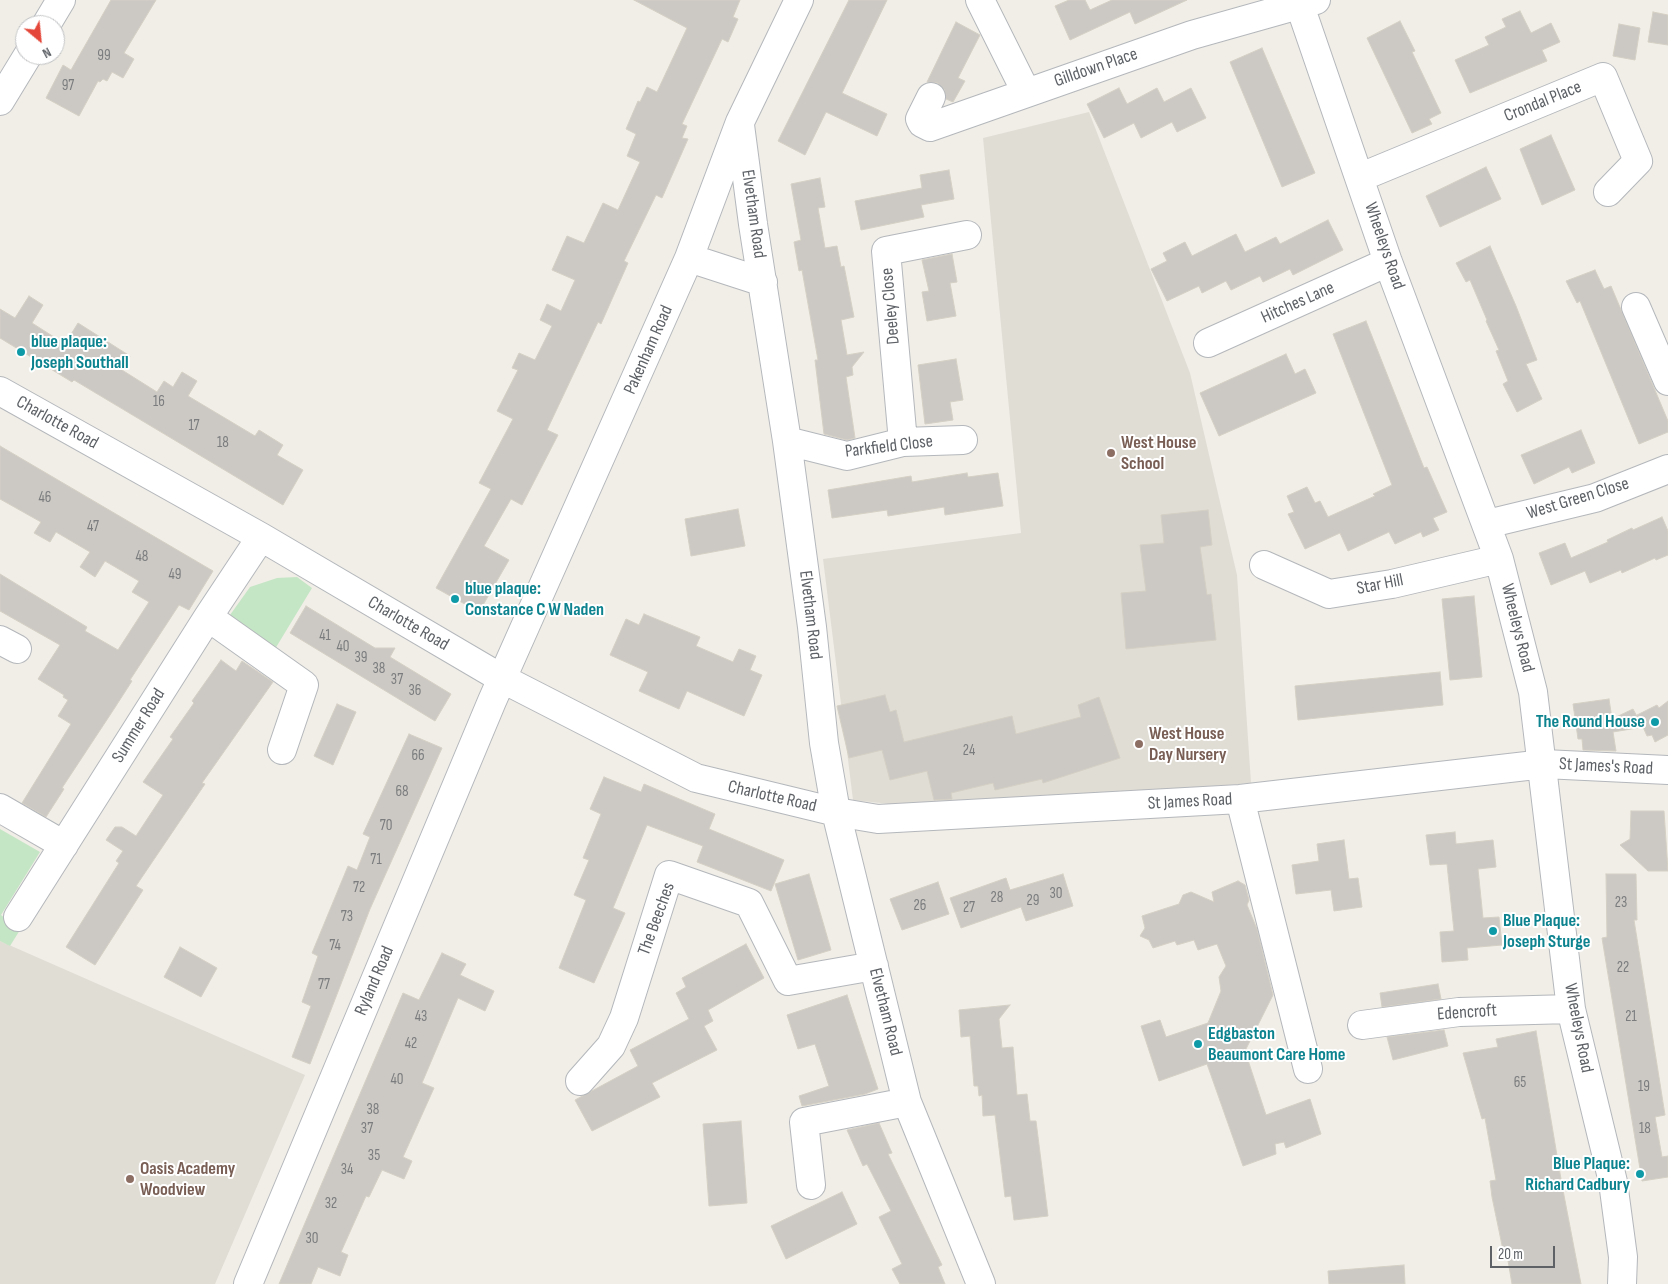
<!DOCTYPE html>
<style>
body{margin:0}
#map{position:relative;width:1668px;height:1284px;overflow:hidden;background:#f0eee7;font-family:"Sofia Sans Condensed",sans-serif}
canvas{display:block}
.north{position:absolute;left:15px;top:15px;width:50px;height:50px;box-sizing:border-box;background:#fff;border:1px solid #bfc0c2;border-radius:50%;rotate:152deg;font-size:14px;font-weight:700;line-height:20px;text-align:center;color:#5e6267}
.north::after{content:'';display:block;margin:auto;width:18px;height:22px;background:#e44739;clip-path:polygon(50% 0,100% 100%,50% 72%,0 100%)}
.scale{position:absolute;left:1490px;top:1246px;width:65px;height:22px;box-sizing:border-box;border:2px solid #5e6267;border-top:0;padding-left:6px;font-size:15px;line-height:18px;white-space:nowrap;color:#5e6267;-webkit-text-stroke:4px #fff;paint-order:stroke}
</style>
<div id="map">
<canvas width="1668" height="1284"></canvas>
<div class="north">N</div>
<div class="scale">20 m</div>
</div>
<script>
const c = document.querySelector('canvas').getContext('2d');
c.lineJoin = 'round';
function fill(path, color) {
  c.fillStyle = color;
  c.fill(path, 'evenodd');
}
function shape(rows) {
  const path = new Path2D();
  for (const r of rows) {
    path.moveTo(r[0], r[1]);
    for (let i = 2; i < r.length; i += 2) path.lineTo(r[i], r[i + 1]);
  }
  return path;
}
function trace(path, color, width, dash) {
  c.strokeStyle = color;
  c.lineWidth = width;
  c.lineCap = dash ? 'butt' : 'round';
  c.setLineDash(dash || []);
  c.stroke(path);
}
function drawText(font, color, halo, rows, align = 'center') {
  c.font = font + ' "Sofia Sans Condensed",sans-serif';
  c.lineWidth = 4;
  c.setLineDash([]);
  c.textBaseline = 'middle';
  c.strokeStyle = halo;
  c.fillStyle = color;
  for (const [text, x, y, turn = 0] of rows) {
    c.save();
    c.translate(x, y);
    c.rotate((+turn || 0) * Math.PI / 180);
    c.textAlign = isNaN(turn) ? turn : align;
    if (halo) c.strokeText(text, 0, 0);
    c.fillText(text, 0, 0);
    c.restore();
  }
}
const education = shape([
 [1089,112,1190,373,1237,575,1251,783,936,809,853,800,823,559,1021,533,983,138],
 [0,941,305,1075,215,1284,0,1284]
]);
const green = shape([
 [297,577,312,588,272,654,225,622,250,587,277,578],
 [0,829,40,852,1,915,20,930,10,946,0,941]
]);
const building = shape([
 [111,0,156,0,124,53,134,59,123,78,112,72,107,81,103,79,100,82,98,81,79,116,46,98,63,65,71,70,111,0],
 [634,0,740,0,733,17,738,19,728,42,722,39,682,124,687,126,682,138,688,139,662,198,656,195,624,261,628,263,601,324,598,322,547,430,558,435,522,505,511,499,484,546,509,560,479,612,436,588,491,489,479,483,513,419,497,411,518,370,512,368,519,353,535,360,552,326,540,320,547,304,561,311,575,280,552,270,567,236,584,243,603,203,618,210,640,162,627,156,636,134,626,129,638,101,640,102,647,87,657,92,687,28,634,0],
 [849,0,887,0,842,93,887,114,877,136,826,112,805,155,778,141,849,0],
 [1069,0,1085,0,1090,10,1112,0,1187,0,1135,24,1130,12,1070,40,1055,6,1069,0],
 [1520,11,1531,33,1551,23,1560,42,1542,50,1547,61,1470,93,1455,60,1489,45,1485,37,1506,27,1502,19,1520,11],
 [1653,12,1668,15,1668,45,1648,42,1653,12],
 [1400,21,1415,51,1412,52,1441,113,1429,119,1432,124,1412,133,1367,38,1400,21],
 [956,22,980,35,958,78,965,81,953,102,946,99,944,89,938,83,927,82,956,22],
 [1619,24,1640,28,1635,60,1613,56,1619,24],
 [1262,48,1315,173,1282,187,1230,62,1262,48],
 [1119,88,1127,104,1157,88,1164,102,1191,88,1206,118,1177,132,1172,122,1141,138,1134,123,1104,138,1087,104,1119,88],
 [1551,135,1575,190,1542,205,1520,149,1551,135],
 [1486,167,1501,199,1440,227,1426,196,1486,167],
 [949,170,954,199,921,205,924,217,861,230,855,201,922,188,920,175,949,170],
 [820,178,825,207,818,208,825,248,837,246,841,267,844,266,854,317,841,320,847,355,864,352,852,367,853,375,846,377,855,438,847,440,824,434,815,360,818,360,802,270,799,271,794,242,801,240,791,184,820,178],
 [1328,220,1343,250,1293,275,1290,269,1263,282,1260,276,1231,290,1226,281,1202,293,1199,286,1167,301,1151,269,1167,261,1163,253,1185,242,1192,256,1236,234,1245,252,1276,237,1280,244,1328,220],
 [1490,246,1516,306,1537,360,1526,364,1542,399,1517,412,1503,384,1508,381,1496,351,1499,350,1486,321,1487,320,1470,280,1466,282,1456,263,1490,246],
 [952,254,957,282,950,283,956,316,927,321,922,292,929,291,922,260,952,254],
 [1595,270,1604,289,1611,286,1668,421,1668,432,1639,444,1580,301,1577,303,1566,281,1595,270],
 [29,296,43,305,32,323,65,344,78,323,130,356,122,370,157,392,164,381,173,387,182,372,197,381,188,396,255,436,259,430,283,445,277,455,303,470,283,505,74,380,72,382,0,338,0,309,15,318,29,296],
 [1366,321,1424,468,1427,467,1447,512,1433,518,1439,530,1423,537,1421,532,1395,544,1389,532,1348,551,1340,533,1305,549,1288,514,1294,512,1287,496,1307,487,1315,503,1320,501,1328,517,1375,496,1373,494,1392,485,1333,334,1366,321],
 [1286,354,1295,374,1305,369,1316,393,1219,436,1200,393,1286,354],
 [956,359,963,400,950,402,953,420,925,424,918,365,956,359],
 [1581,430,1595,463,1572,473,1569,467,1534,484,1521,455,1581,430],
 [0,446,213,571,189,610,179,605,130,680,132,681,114,709,62,788,64,789,46,817,22,803,71,724,58,716,68,700,63,697,64,695,38,679,60,645,0,611,0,574,87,627,85,631,118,650,149,602,132,592,139,581,105,561,95,577,80,567,90,552,56,532,50,542,34,533,41,522,0,499,0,446],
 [967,473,968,477,998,473,1003,506,945,515,944,507,888,516,887,510,832,518,828,490,911,476,912,482,967,473],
 [738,509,745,546,691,556,685,519,738,509],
 [1208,510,1212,545,1200,547,1207,595,1211,594,1216,640,1126,649,1121,593,1146,591,1140,545,1164,543,1161,515,1208,510],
 [1662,517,1668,531,1668,555,1656,560,1655,558,1622,573,1621,570,1590,583,1585,571,1551,585,1539,553,1565,543,1571,558,1608,542,1607,540,1632,528,1633,530,1662,517],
 [1474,596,1482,677,1450,680,1442,599,1474,596],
 [306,606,375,648,395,648,390,657,451,694,435,721,290,633,306,606],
 [644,614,700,637,696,646,733,662,739,649,756,656,750,670,762,675,744,716,687,691,679,709,639,691,648,672,610,655,626,619,639,625,644,614],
 [221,660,236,671,242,661,273,682,202,783,205,784,136,886,143,890,95,965,66,947,119,863,116,861,123,851,106,840,115,827,122,827,136,836,163,795,143,782,173,739,170,737,194,703,192,701,221,660],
 [1440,672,1443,705,1298,720,1295,686,1440,672],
 [885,695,890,712,896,710,904,742,1012,716,1016,734,1081,717,1078,705,1099,697,1120,758,1043,783,1042,779,995,790,993,783,951,793,952,799,934,800,927,771,890,780,882,750,849,758,837,706,885,695],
 [1609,699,1612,719,1633,709,1640,722,1637,715,1657,705,1659,708,1668,701,1668,735,1655,742,1652,735,1647,736,1643,727,1613,732,1616,751,1583,750,1582,739,1578,739,1573,704,1609,699],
 [337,704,356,712,333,765,314,756,337,704],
 [409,734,442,748,370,909,310,1064,292,1057,311,1006,302,1002,318,956,312,953,348,866,357,870,370,837,363,834,409,734],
 [604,777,641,792,644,784,715,814,709,829,784,860,771,891,697,862,703,846,647,825,613,908,625,913,594,983,559,968,586,900,574,895,589,860,583,858,601,814,590,809,604,777],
 [1631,811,1664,811,1668,871,1648,871,1620,845,1630,839,1631,811],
 [1455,832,1456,844,1493,840,1496,867,1478,869,1483,918,1499,917,1502,945,1467,948,1468,960,1442,962,1440,932,1454,931,1447,864,1430,865,1426,835,1455,832],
 [1344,840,1349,879,1358,878,1362,907,1334,911,1331,890,1296,894,1292,865,1319,861,1317,844,1344,840],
 [809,874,831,950,798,960,775,884,809,874],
 [1063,874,1073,906,1026,921,1021,907,961,928,950,898,1006,878,1010,890,1063,874],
 [1606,874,1636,874,1637,920,1634,920,1665,1115,1655,1117,1662,1157,1668,1156,1668,1177,1642,1181,1602,938,1607,937,1606,874],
 [1238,881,1245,885,1249,900,1247,905,1257,929,1273,995,1245,1051,1266,1115,1310,1099,1321,1134,1286,1148,1284,1142,1275,1144,1276,1154,1243,1166,1207,1064,1159,1081,1141,1026,1160,1020,1166,1037,1208,1023,1221,991,1219,977,1226,966,1217,944,1198,950,1194,940,1177,945,1175,941,1153,948,1149,940,1140,936,1145,928,1142,916,1179,904,1183,895,1191,892,1214,902,1212,892,1238,881],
 [938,882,949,914,902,930,890,899,938,882],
 [746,944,764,978,708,1010,713,1021,704,1026,717,1050,652,1083,660,1097,592,1131,575,1100,638,1066,630,1050,689,1019,676,993,686,987,682,978,746,944],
 [180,947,217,968,201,997,164,977,180,947],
 [442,953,466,964,460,975,494,991,485,1011,458,998,422,1083,434,1088,403,1157,412,1161,404,1179,382,1170,369,1197,366,1196,341,1252,348,1255,340,1276,318,1267,311,1284,279,1284,403,993,419,1000,442,953],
 [1438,984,1441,999,1382,1007,1380,993,1438,984],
 [847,995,878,1089,865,1094,802,1106,799,1096,829,1086,815,1044,798,1049,787,1015,847,995],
 [1010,1005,999,1019,1002,1048,1013,1047,1017,1095,1027,1094,1030,1121,1036,1121,1048,1216,1014,1220,1011,1196,1005,1197,995,1115,983,1116,982,1095,979,1096,978,1086,974,1086,970,1036,961,1037,959,1010,1010,1005],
 [1444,1030,1448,1046,1393,1060,1387,1037,1444,1030],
 [1536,1031,1562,1185,1581,1284,1512,1284,1506,1249,1503,1250,1492,1197,1490,1181,1496,1180,1485,1118,1482,1119,1463,1053,1498,1047,1496,1039,1536,1031],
 [741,1121,747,1203,709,1206,703,1124,741,1121],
 [879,1123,892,1153,888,1154,942,1265,938,1267,945,1284,900,1284,892,1269,902,1264,879,1217,891,1211,867,1164,863,1166,847,1130,879,1123],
 [842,1192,857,1224,786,1259,771,1226,842,1192],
 [1404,1265,1405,1284,1329,1284,1328,1271,1404,1265]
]);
const minor = shape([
 [980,0,1026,92],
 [1298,0,1388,262,1499,559,1533,692,1571,1009,1613,1182,1623,1257,1622,1284],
 [46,25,61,0],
 [931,97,920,119,922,123,930,127,1192,35,1316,0],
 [0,101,28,55],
 [740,125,753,224,787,441,812,627,824,743,836,812,907,1102,981,1284],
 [1361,177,1603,77,1638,161,1608,192],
 [689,258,763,282],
 [1636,307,1668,381],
 [1208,343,1388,262],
 [0,391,261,537,501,678,696,778,836,812,878,819,1240,799,1544,764,1668,770],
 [787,441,847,456,903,442,963,440],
 [903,442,886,251,967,235],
 [1487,524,1595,498,1668,469],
 [1264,565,1329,594,1392,584,1499,559],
 [208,617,304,685,282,750],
 [0,640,17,649],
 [1240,799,1308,1069],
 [0,808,64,845],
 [18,917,208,617,261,537],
 [1362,1025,1459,1012,1571,1009],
 [580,1081,611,1046,624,1018,669,875,749,903,788,981,874,966],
 [811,1185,804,1122,907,1102],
 [248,1284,492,701,689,258,740,122,799,0]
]);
const markers = [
 [21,352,5,"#0f9aa8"],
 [1111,453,5,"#8d6e63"],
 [455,599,5,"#0f9aa8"],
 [1655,722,5,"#0f9aa8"],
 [1139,744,5,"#8d6e63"],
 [1493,931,5,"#0f9aa8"],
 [1198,1044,5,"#0f9aa8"],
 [1640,1174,5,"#0f9aa8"],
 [130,1179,5,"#8d6e63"]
];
const numberNames = [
 ["99",104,56],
 ["97",68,86],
 ["16",159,402],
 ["17",194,426],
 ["18",223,443],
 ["46",45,498],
 ["47",93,527],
 ["48",142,557],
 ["49",175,575],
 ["41",325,636],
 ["40",343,647],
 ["39",361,658],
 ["38",379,669],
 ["37",397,680],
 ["36",415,691],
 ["24",969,751],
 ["66",418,756],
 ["68",402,792],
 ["70",386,826],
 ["71",376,860],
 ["72",359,888],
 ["30",1056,894],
 ["28",997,898],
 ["29",1033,901],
 ["23",1621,903],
 ["26",920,906],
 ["27",969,908],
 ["73",347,917],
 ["74",335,946],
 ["22",1623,968],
 ["77",324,985],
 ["43",421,1017],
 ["21",1631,1017],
 ["42",411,1044],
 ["40",397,1080],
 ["65",1520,1083],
 ["19",1644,1087],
 ["38",373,1110],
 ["37",367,1129],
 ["18",1645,1129],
 ["35",374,1156],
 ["34",347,1170],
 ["32",331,1204],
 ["30",312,1239]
];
const streetNames = [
 ["Gilldown Place",1096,68,-19],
 ["Crondal Place",1543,102,-22],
 ["Elvetham Road",753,214,82],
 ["Wheeleys Road",1384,246,71],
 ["Hitches Lane",1298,303,-24],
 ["Deeley Close",891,306,-95],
 ["Pakenham Road",649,350,-66],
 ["Charlotte Road",57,423,29],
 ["Parkfield Close",889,447,-7],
 ["West Green Close",1578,499,-17],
 ["Star Hill",1380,585,-11],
 ["Elvetham Road",810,615,83],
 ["Charlotte Road",408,624,30],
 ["Wheeleys Road",1517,628,76],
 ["Summer Road",139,726,-58],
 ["St James's Road",1606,767,3],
 ["Charlotte Road",772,797,13],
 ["St James Road",1190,802,-3],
 ["The Beeches",657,919,-70],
 ["Ryland Road",375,981,-67],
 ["Elvetham Road",885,1012,76],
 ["Edencroft",1467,1013,-4],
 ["Wheeleys Road",1578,1028,79]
];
const cultureNames = [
 ["blue plaque:",31,342],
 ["Joseph Southall",31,363],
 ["blue plaque:",465,589],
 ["Constance C W Naden",465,610],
 ["The Round House",1645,722,"right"],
 ["Blue Plaque:",1503,921],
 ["Joseph Sturge",1503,942],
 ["Edgbaston",1208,1034],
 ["Beaumont Care Home",1208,1055],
 ["Blue Plaque:",1630,1164,"right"],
 ["Richard Cadbury",1630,1185,"right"]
];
const educationNames = [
 ["West House",1121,443],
 ["School",1121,464],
 ["West House",1149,734],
 ["Day Nursery",1149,755],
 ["Oasis Academy",140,1169],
 ["Woodview",140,1190]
];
fill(education, '#e0ddd5');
fill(green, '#c5e6c5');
fill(building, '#ccc9c4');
trace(building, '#d5d0c5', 1);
trace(minor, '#b4b7bb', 30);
trace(minor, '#fff', 28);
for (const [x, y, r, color] of markers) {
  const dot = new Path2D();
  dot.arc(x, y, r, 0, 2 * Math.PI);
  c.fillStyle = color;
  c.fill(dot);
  trace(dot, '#fff', 2);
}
drawText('15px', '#7a7c7e', null, numberNames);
drawText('18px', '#5e6267', '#fff', streetNames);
drawText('bold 18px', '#0d838f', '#fff', cultureNames, 'left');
drawText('bold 18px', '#785e54', '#fff', educationNames, 'left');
</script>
